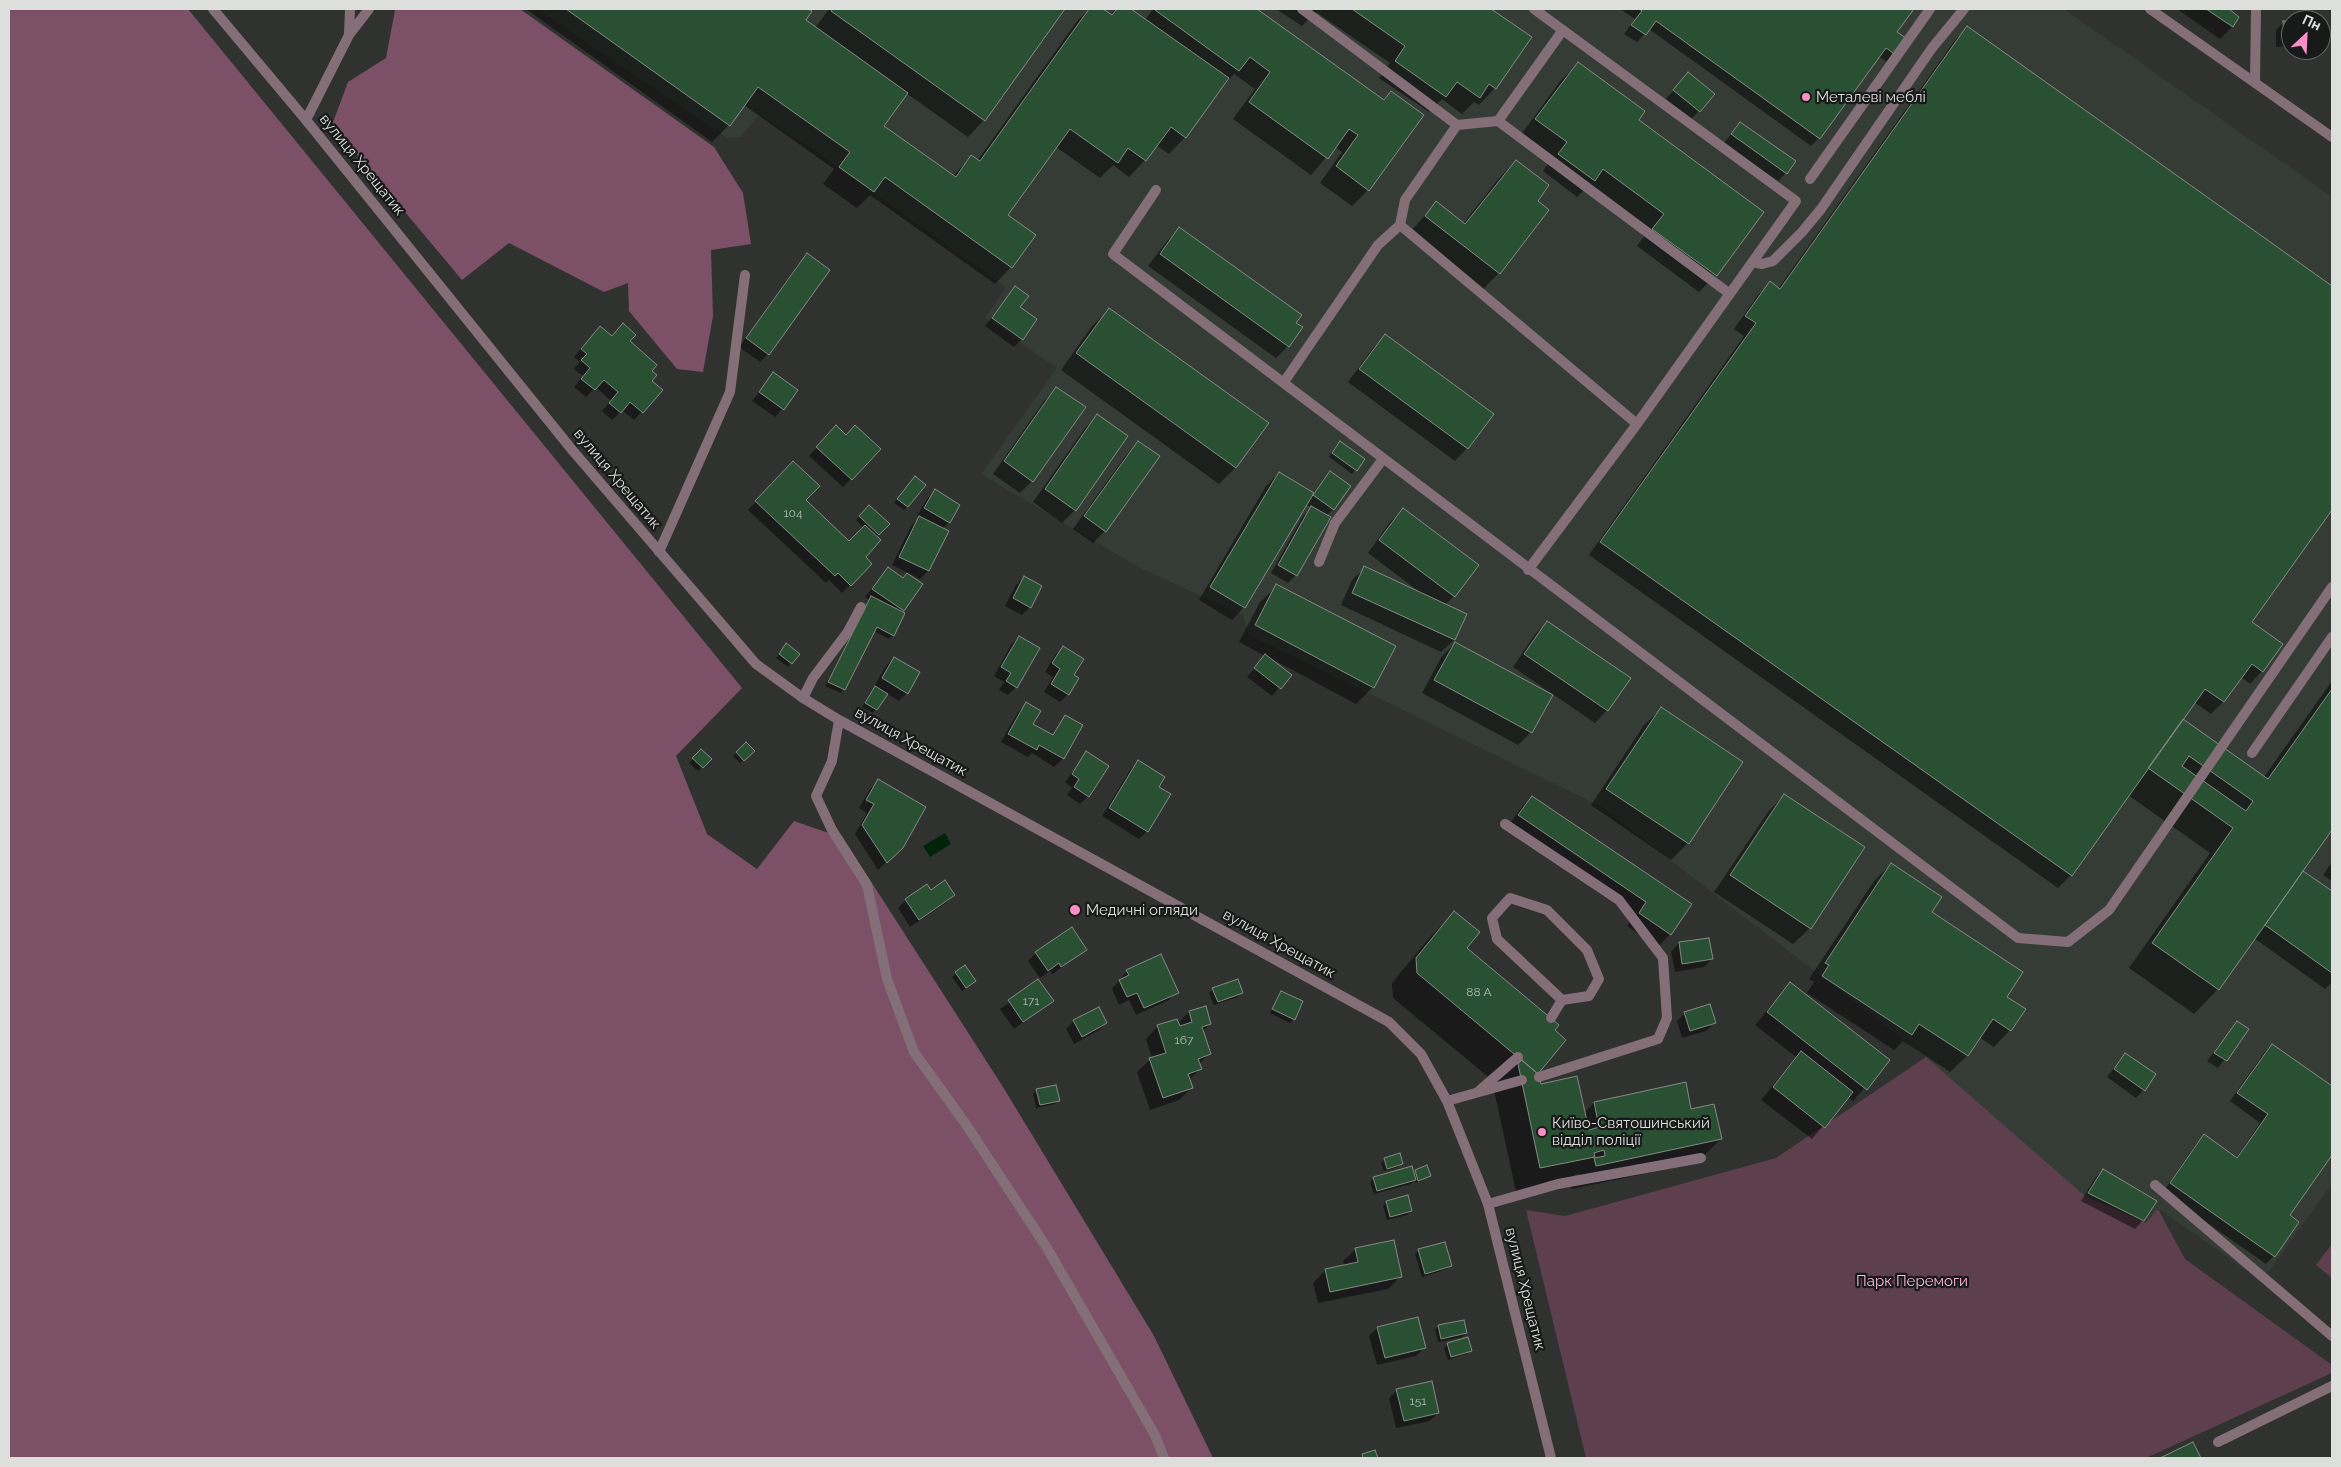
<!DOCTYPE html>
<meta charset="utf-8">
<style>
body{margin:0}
#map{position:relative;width:2341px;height:1467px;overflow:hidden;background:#303230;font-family:Raleway,sans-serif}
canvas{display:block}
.frame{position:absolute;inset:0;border:10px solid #dddfdd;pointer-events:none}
.north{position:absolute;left:2281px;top:10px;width:50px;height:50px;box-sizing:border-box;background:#181a19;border:1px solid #676967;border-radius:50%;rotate:25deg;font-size:14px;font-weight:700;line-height:20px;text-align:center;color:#dddfdd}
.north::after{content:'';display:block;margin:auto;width:18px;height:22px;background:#fa8fc8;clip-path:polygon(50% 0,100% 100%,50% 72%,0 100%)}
</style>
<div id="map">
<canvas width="2341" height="1467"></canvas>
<div class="frame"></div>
<div class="north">Пн</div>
</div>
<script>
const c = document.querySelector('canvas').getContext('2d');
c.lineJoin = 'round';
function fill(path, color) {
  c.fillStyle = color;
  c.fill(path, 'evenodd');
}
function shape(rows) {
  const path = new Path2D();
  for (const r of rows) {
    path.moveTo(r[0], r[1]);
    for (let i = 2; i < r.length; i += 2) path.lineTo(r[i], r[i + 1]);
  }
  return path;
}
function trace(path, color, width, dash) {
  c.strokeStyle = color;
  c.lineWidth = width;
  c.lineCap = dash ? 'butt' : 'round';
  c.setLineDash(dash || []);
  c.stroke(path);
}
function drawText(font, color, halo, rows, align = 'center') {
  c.font = font + ' Raleway,sans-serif';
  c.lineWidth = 4.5;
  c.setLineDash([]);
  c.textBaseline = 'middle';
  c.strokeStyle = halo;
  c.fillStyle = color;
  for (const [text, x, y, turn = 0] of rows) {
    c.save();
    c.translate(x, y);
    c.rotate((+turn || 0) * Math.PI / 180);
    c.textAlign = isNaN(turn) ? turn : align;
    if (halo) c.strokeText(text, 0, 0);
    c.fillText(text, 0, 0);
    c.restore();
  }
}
const built = shape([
 [537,9,2064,9,2332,197,2332,1184,2262,1281,2159,1209,2146,1224,2085,1196,1926,1057,1600,806,1249,635,1243,615,1142,569,981,474,1057,368,985,318,1006,288,818,153,759,115,741,137,727,138]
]);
const green = shape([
 [1926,1057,2085,1196,2146,1223,2158,1209,2185,1259,2332,1365,2332,1373,2146,1458,1586,1458,1526,1210,1565,1216,1776,1158],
 [2332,1244,2332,1278,2316,1265]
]);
const forest = shape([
 [9,9,188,9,742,688,676,756,707,834,757,869,794,821,843,838,1003,1087,1154,1336,1213,1458,9,1458],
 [405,9,520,9,714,147,743,193,751,244,711,250,713,316,703,372,677,369,629,311,628,283,604,292,509,243,462,280,332,125,348,82,386,58,395,10]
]);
const water = shape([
 [945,833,951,844,930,857,923,846]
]);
const shadow = shape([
 [526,9,806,9,810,12,804,21,815,28,829,9,1064,9,984,120,968,137,906,93,883,126,953,176,971,157,977,161,1077,21,1089,9,1100,9,1110,15,1116,9,1129,9,1145,20,1153,9,1255,9,1382,101,1391,92,1368,190,1352,206,1320,183,1342,152,1335,147,1311,175,1233,119,1255,89,1234,74,1222,87,1185,137,1169,154,1156,145,1145,160,1129,177,1113,165,1100,178,1056,147,1007,215,1011,267,995,284,870,195,857,208,823,184,834,169,744,105,729,125,712,142],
 [1276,9,1489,9,1531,38,1495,88,1479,105,1474,102,1462,114,1442,99,1429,112,1379,78,1390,63,1316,12,1302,26],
 [1620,9,1912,9,1895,32,1906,40,1887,62,1878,56,1819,138,1811,146,1649,29,1637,42,1624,34,1635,19],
 [2177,9,2227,9,2237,17,2232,27,2220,39],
 [2284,22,2291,22,2291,46,2276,47,2276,30],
 [1967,28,2332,287,2332,508,2251,622,2262,671,2250,684,2241,677,2224,701,2211,714,2194,702,2179,724,2264,777,2332,681,2332,828,2299,875,2304,872,2332,893,2332,982,2325,989,2254,938,2218,989,2194,1014,2129,968,2210,853,2128,795,2071,875,2058,888,1589,555,1744,336,1734,329,1758,295,1771,283,1778,289,1955,40],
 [1578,64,1637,120,1762,212,1716,275,1699,292,1637,246,1648,231,1588,186,1577,197,1543,171,1551,159,1520,136,1561,80],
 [1688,74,1699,111,1691,119,1666,99],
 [1740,123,1786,173,1778,181,1724,143],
 [1516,161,1536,201,1548,210,1499,273,1482,290,1409,233,1436,203,1463,224,1499,178],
 [1179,229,1288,346,1276,358,1148,266,1167,241],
 [807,255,768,354,760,362,739,347,799,263],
 [1015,288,1022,339,1014,347,985,326],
 [1109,310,1267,424,1235,468,1219,484,1061,370,1092,326],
 [592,336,629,341,650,371,651,381,661,390,634,420,622,410,612,420,602,411,611,401,596,387,586,397,574,387,583,376,574,369,580,362,574,357],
 [1385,336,1492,415,1467,448,1455,461,1348,382,1373,348],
 [773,374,797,391,775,417,752,401],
 [1057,389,1032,481,1020,493,993,474,1044,401],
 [1097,416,1126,437,1075,510,1062,523,1033,502,1085,428],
 [836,427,846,436,879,449,843,487,809,456],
 [1138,443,1105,531,1093,543,1073,529,1126,455],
 [1336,446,1364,460,1352,474,1329,457],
 [793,463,804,500,849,543,864,528,856,520,869,507,888,524,876,537,864,557,871,564,842,593,829,580,826,583,748,510],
 [1279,473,1313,493,1330,473,1333,509,1326,516,1296,575,1288,583,1271,573,1303,516,1311,508,1306,504,1244,607,1232,620,1199,600,1266,486],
 [911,482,924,485,904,510,894,503],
 [935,491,949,522,942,529,928,571,920,579,892,565,911,526,919,518,917,516,927,499],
 [1403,510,1454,596,1445,605,1465,614,1454,640,1441,652,1341,605,1352,580,1365,568,1421,593,1368,553,1390,522],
 [888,568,903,579,922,584,901,613,893,635,889,639,874,631,841,693,825,686,869,600,865,597],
 [1024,577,1030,607,1022,615,1005,606,1016,585],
 [1277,586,1373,687,1356,704,1272,659,1290,675,1272,696,1247,677,1265,656,1239,642,1260,602],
 [1548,622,1607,710,1595,723,1513,667,1535,634],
 [1019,637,1016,687,1008,695,999,690,1004,682,994,676,1011,645],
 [1455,643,1551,695,1531,732,1518,745,1422,693,1442,656],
 [1063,647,1073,675,1068,694,1060,702,1044,692,1053,677,1045,672,1055,655],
 [783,649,791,663,788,667,776,658],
 [894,658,907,693,899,701,886,693,873,713,862,707,886,666],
 [1026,704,1032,724,1051,736,1065,717,1081,726,1063,759,1054,767,1032,753,1028,757,1001,742,1018,712],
 [1661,709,1688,843,1671,860,1591,805,1644,725],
 [746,744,753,751,740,763,733,756],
 [701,751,710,759,698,771,689,763],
 [1087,753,1088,796,1080,804,1067,795,1072,788,1065,782],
 [1138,762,1157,788,1147,831,1139,839,1102,816,1130,770],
 [878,781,897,852,878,870,855,834,867,813,859,808,870,789],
 [1784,795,1810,928,1793,944,1714,892,1768,812],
 [1532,797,1691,905,1670,934,1658,947,1627,926,1635,915,1507,828,1520,809],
 [2332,862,2332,881,2323,875],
 [1891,864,1930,913,2006,997,2010,1030,1994,1047,1979,1037,1967,1056,1950,1072,1903,1041,1894,1050,1807,993,1814,982,1809,979,1874,881],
 [931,892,954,895,946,903,910,927,898,908,906,900],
 [1454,913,1465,948,1553,1030,1537,1073,1540,1085,1584,1113,1594,1103,1690,1111,1721,1139,1696,1163,1572,1189,1570,1184,1580,1174,1574,1175,1569,1181,1516,1192,1494,1090,1498,1085,1393,998,1392,983,1430,937],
 [1679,943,1712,959,1704,967,1675,972,1671,952],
 [1085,949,1053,974,1050,971,1040,978,1028,961,1036,953],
 [965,967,971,984,962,991,952,977],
 [1127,971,1177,992,1169,1000,1136,1015,1129,1000,1119,1005,1112,989],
 [1038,981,1052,1001,1014,1029,1000,1009],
 [1790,983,1888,1060,1853,1101,1847,1097,1812,1139,1761,1100,1796,1057,1755,1025],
 [1213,989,1241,993,1238,997,1214,1005,1209,993],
 [1281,992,1294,1019,1290,1023,1270,1013],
 [1189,1012,1210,1024,1202,1032,1209,1054,1199,1064,1200,1069,1189,1080,1192,1088,1179,1100,1150,1110,1137,1072,1152,1058,1146,1039,1158,1026,1177,1024],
 [1685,1013,1714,1023,1706,1031,1682,1038,1677,1021],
 [1074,1021,1106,1023,1098,1031,1074,1044,1066,1029],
 [2237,1022,2247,1029,2218,1068,2207,1061],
 [2272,1045,2332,1087,2332,1153,2289,1216,2274,1256,2266,1264,2163,1192,2196,1144,2204,1136,2236,1158,2260,1123,2230,1101,2264,1053],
 [2125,1054,2144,1090,2136,1098,2107,1077],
 [1037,1090,1058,1100,1055,1104,1036,1108,1033,1094],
 [1385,1159,1402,1163,1398,1167,1384,1171,1381,1163],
 [2103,1170,2143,1220,2135,1229,2081,1201,2095,1178],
 [1415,1171,1430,1176,1415,1183,1414,1181,1411,1184,1374,1194,1370,1182,1374,1178,1413,1174],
 [1386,1202,1411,1211,1407,1215,1387,1220,1383,1206],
 [1356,1249,1401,1276,1388,1289,1318,1303,1313,1283,1326,1270,1345,1267,1343,1261],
 [1419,1250,1451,1266,1447,1269,1422,1277,1415,1254],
 [1439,1326,1466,1333,1462,1337,1438,1342,1435,1330],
 [1377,1328,1424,1348,1416,1356,1377,1365,1369,1336],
 [1448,1344,1470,1351,1466,1354,1448,1360,1444,1348],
 [1397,1390,1438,1413,1430,1421,1396,1428,1389,1398]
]);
const building = shape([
 [566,9,808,9,812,11,806,20,908,93,884,126,956,177,971,155,980,161,1089,9,1103,9,1112,15,1117,9,1131,9,1229,78,1186,138,1171,127,1146,161,1128,148,1118,163,1070,129,1008,215,1036,235,1012,268,885,177,874,192,839,167,850,152,758,87,730,126,566,9],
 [832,9,1065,9,985,121,831,11,832,9],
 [1156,9,1257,9,1384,100,1391,91,1424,115,1369,191,1336,166,1358,135,1349,129,1328,159,1249,102,1270,72,1250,57,1239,71,1155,10,1156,9],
 [1352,9,1491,9,1532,37,1496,89,1489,84,1480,98,1457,82,1446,97,1395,61,1405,46,1352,9],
 [1639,9,1914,9,1897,32,1907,39,1896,55,1886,48,1820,139,1656,21,1646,35,1631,25,1642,11,1639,9],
 [2206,9,2229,9,2239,17,2233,27,2206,9],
 [2283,21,2291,21,2291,39,2284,39,2283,21],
 [1967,26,2332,286,2332,510,2252,622,2283,644,2263,672,2252,664,2224,702,2205,689,2072,876,1600,542,1756,323,1745,316,1770,281,1780,289,1967,26],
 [1578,62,1645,111,1639,120,1764,212,1717,276,1652,229,1664,214,1603,169,1595,181,1558,154,1567,142,1535,119,1578,62],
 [1688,72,1715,94,1700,112,1673,90,1688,72],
 [1740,122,1796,161,1787,174,1731,134,1740,122],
 [1516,160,1549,185,1538,201,1549,210,1500,274,1425,216,1436,201,1465,224,1516,160],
 [1179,227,1302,315,1296,323,1303,327,1289,347,1160,254,1179,227],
 [807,253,830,270,769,355,746,338,807,253],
 [1015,286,1029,296,1020,307,1037,319,1023,340,992,318,1015,286],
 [1109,308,1269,423,1236,468,1076,353,1109,308],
 [623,323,636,335,630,341,657,365,652,371,657,375,652,381,663,390,643,413,630,402,621,413,609,403,618,392,604,380,595,390,581,379,590,368,581,360,587,354,581,349,600,326,612,336,623,323],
 [1385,334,1494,414,1468,449,1359,369,1385,334],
 [773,372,798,390,784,410,759,392,773,372],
 [1056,387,1086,407,1033,482,1004,461,1056,387],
 [1097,414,1128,436,1076,511,1045,489,1097,414],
 [836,425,846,435,855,425,881,449,852,480,816,447,836,425],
 [1138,441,1160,456,1106,532,1084,516,1138,441],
 [1340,441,1365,459,1357,471,1332,453,1340,441],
 [793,461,820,486,806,500,849,541,865,525,881,540,866,557,872,564,851,586,838,573,835,576,755,501,793,461],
 [1330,471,1351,486,1334,510,1313,495,1330,471],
 [1279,472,1314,493,1245,608,1210,587,1279,472],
 [915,476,926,485,908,507,897,499,915,476],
 [935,489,960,505,950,523,924,508,935,489],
 [869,505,890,524,879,535,859,516,869,505],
 [1311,506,1331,517,1297,576,1278,565,1311,506],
 [1403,508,1479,565,1455,597,1379,540,1403,508],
 [919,516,949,531,929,571,899,557,919,516],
 [1364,566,1467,614,1455,640,1352,593,1364,566],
 [888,567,903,578,907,573,923,584,904,611,872,589,888,567],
 [1024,576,1042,586,1031,608,1013,598,1024,576],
 [1276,584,1396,646,1374,688,1255,625,1276,584],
 [871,596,905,613,894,636,877,627,845,690,828,682,871,596],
 [1547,621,1631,678,1608,711,1524,654,1547,621],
 [1019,636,1040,648,1017,688,1006,681,1011,673,1001,667,1019,636],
 [1455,642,1553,695,1532,733,1434,680,1455,642],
 [786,643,800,654,792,664,779,654,786,643],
 [1063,646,1084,659,1074,675,1079,678,1069,695,1051,684,1060,669,1052,663,1063,646],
 [1265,654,1292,675,1281,689,1254,668,1265,654],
 [894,657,920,672,908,694,882,678,894,657],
 [875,686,888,694,877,710,865,703,875,686],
 [2332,689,2332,830,2219,990,2152,943,2233,828,2148,768,2183,719,2268,779,2332,689],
 [2189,756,2253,801,2246,811,2182,766,2189,756],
 [1026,702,1041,711,1033,724,1053,735,1065,715,1083,725,1064,759,1039,745,1037,750,1008,734,1026,702],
 [1661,707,1743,762,1689,844,1606,789,1661,707],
 [746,742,755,751,744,761,736,752,746,742],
 [701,749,712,759,703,768,692,758,701,749],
 [1086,751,1109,766,1089,797,1074,787,1079,779,1072,774,1086,751],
 [1138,760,1165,777,1159,787,1171,794,1148,832,1109,808,1138,760],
 [878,779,926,807,903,848,887,863,862,825,874,804,866,800,878,779],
 [1784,794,1865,847,1811,929,1730,875,1784,794],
 [1532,796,1692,904,1671,935,1639,913,1646,902,1518,815,1532,796],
 [1891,863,1942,897,1932,912,2023,972,2007,997,2026,1009,2011,1031,1993,1019,1968,1056,1919,1024,1912,1035,1822,976,1829,965,1825,963,1891,863],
 [2303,871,2332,891,2332,973,2265,925,2303,871],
 [945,880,955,895,919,920,905,899,927,884,931,890,945,880],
 [1454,911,1480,932,1467,948,1559,1025,1555,1030,1566,1040,1538,1074,1417,973,1416,958,1454,911],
 [1072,927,1087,950,1061,967,1059,963,1048,971,1035,952,1072,927],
 [1709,938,1713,959,1682,964,1679,942,1709,938],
 [1161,954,1179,993,1144,1008,1137,993,1127,997,1119,980,1129,975,1126,970,1161,954],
 [965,965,976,981,966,988,955,972,965,965],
 [1038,979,1054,1001,1023,1022,1008,1000,1038,979],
 [1238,979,1243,993,1218,1002,1212,988,1238,979],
 [1790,982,1890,1060,1867,1090,1767,1012,1790,982],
 [1281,991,1303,1001,1295,1020,1272,1009,1281,991],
 [1710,1004,1716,1023,1690,1031,1684,1012,1710,1004],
 [1206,1006,1211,1024,1202,1027,1211,1054,1198,1059,1202,1069,1188,1074,1193,1088,1163,1098,1149,1058,1166,1053,1157,1025,1177,1019,1180,1026,1192,1022,1189,1011,1206,1006],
 [1099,1007,1107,1023,1082,1037,1073,1020,1099,1007],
 [2237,1021,2249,1029,2227,1061,2214,1053,2237,1021],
 [2272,1044,2332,1086,2332,1155,2290,1215,2299,1222,2275,1257,2170,1183,2204,1134,2237,1158,2268,1114,2237,1093,2272,1044],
 [1801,1051,1853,1092,1825,1128,1773,1087,1801,1051],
 [2125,1053,2156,1074,2145,1091,2114,1069,2125,1053],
 [1522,1060,1538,1074,1541,1084,1577,1076,1589,1130,1599,1127,1594,1102,1686,1082,1691,1109,1714,1104,1722,1139,1596,1166,1594,1158,1605,1156,1604,1150,1594,1153,1595,1157,1540,1168,1518,1064,1522,1060],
 [1056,1085,1060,1101,1040,1105,1036,1089,1056,1085],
 [1400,1153,1403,1164,1387,1169,1384,1158,1400,1153],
 [1427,1165,1431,1176,1418,1181,1415,1170,1427,1165],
 [1412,1166,1416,1180,1377,1191,1373,1177,1412,1166],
 [2103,1169,2157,1201,2144,1221,2088,1193,2103,1169],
 [1408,1195,1412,1211,1390,1217,1386,1201,1408,1195],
 [1394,1240,1402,1277,1330,1292,1325,1269,1358,1262,1355,1248,1394,1240],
 [1445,1242,1452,1266,1425,1274,1418,1249,1445,1242],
 [1418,1317,1426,1348,1385,1358,1377,1327,1418,1317],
 [1464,1320,1467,1333,1441,1339,1438,1325,1464,1320],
 [1468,1337,1472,1351,1451,1357,1447,1343,1468,1337],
 [1432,1381,1439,1413,1404,1421,1396,1389,1432,1381],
 [2193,1442,2201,1458,2160,1458,2193,1442],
 [1375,1450,1378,1458,1363,1458,1362,1454,1375,1450]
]);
const service = shape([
 [1302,9,1457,125],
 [349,35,369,9],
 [306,120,349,35,350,9],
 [1498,121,1730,294],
 [1810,179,1930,9],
 [1156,190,1113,254,2018,938,2068,942,2109,910,2332,587],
 [1400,225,1637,424],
 [1753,262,1762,264,1773,261,1802,232,1821,209,1932,48,1964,9],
 [1284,382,1378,245,1400,225,1405,200,1457,125,1498,121,1563,30],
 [659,552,730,392,745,275],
 [1319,562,1335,523,1383,459],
 [1528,570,1637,424,1796,201,1534,9],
 [803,698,813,678,847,633,861,607],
 [2252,753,2332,637],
 [1505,824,1619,900,1663,958,1667,1018,1658,1039,1539,1077],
 [1551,1018,1562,1000,1497,939,1492,918,1510,898,1547,910,1587,950,1599,979,1589,996,1562,1000],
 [1480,1090,1518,1057],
 [1447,1101,1522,1080],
 [2155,1185,2332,1336],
 [1488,1204,1558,1184,1701,1158],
 [2218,1442,2332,1386]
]);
const minor = shape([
 [213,9,306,120,573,451,756,664,803,698,839,720,1389,1022,1421,1054,1447,1101,1488,1204,1551,1458],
 [2150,9,2332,137],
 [2255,81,2256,9],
 [839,720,832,761,816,796,832,830,867,885,887,979,914,1052,967,1126,1047,1248,1155,1435,1164,1458]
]);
const markers = [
 [1806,97,5,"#fa8fc8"],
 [1075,910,6,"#fa8fc8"],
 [1542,1132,5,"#fa8fc8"]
];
const numberNames = [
 ["104",793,513],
 ["88 А",1479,992],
 ["171",1031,1001],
 ["167",1184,1040],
 ["151",1418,1401]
];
const poiNames = [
 ["Металеві меблі",1816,97],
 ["Медичні огляди",1086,910],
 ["Київо-Святошинський",1552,1123],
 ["відділ поліції",1552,1140]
];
const streetNames = [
 ["вулиця Хрещатик",362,165,51],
 ["вулиця Хрещатик",617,479,50],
 ["вулиця Хрещатик",911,742,29],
 ["вулиця Хрещатик",1279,944,29],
 ["вулиця Хрещатик",1525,1289,76]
];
const parkNames = [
 ["Парк Перемоги",1912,1281]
];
fill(built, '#353c36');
fill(green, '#5d3f4e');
fill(forest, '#7c5167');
fill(water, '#002309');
fill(shadow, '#0007');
fill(building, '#2a5033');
trace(building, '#868986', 1);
trace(service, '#846f79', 10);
trace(minor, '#846f79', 10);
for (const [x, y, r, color] of markers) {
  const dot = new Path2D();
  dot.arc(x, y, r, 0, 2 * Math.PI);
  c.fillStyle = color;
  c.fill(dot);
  trace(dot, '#181a19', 2);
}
drawText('12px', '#b0bbb2', null, numberNames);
drawText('15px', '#dddfdd', '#181a19', poiNames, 'left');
drawText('15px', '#dddfdd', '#181a19', streetNames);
drawText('15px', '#fcb3d8', '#181a19', parkNames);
</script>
